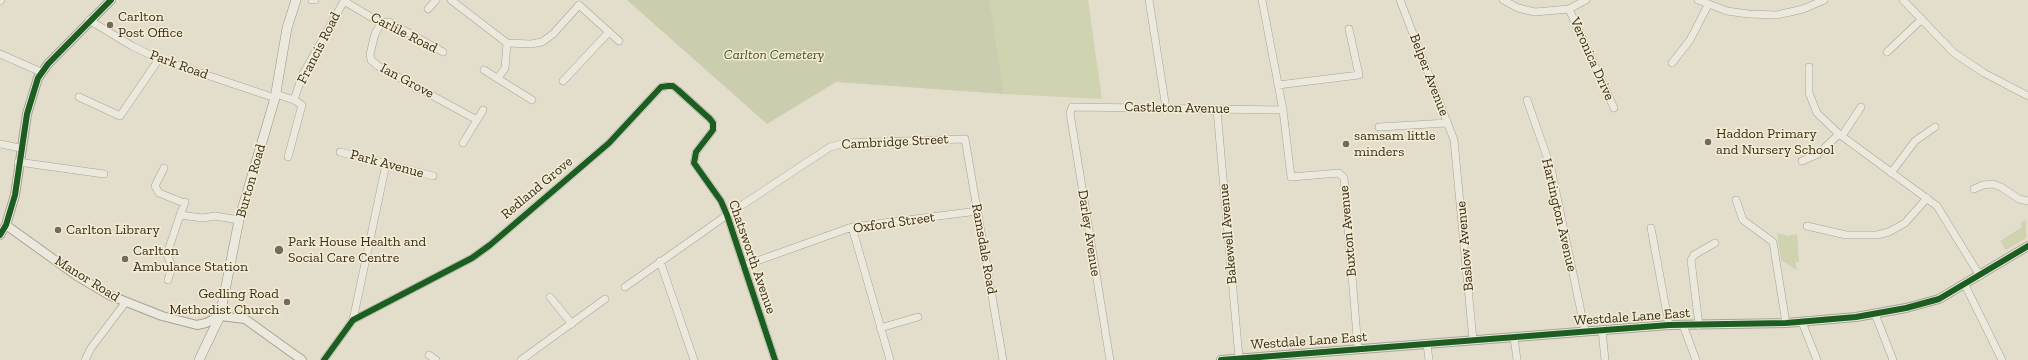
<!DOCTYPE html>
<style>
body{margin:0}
canvas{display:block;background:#e3decc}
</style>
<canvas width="2028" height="360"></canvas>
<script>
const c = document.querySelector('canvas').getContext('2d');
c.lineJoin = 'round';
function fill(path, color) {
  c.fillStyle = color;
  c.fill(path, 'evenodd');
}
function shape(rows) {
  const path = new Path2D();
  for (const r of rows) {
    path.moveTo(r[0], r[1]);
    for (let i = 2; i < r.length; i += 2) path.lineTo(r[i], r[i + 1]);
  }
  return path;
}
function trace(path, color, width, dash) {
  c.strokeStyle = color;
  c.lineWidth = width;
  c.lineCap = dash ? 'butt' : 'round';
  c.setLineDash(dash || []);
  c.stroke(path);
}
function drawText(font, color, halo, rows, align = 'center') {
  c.font = font + ' "Zilla Slab",serif';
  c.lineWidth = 3;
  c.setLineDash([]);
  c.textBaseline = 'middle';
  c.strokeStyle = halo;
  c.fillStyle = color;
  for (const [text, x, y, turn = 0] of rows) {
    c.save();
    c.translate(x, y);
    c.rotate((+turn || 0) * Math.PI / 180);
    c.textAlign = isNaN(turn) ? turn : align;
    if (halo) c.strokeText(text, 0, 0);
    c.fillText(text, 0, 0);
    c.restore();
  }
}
const green = shape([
 [990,0,1088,0,1102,99,1004,94],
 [2026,220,2026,238,2006,250,2000,241,2022,227,2020,223],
 [1777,233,1788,236,1797,234,1799,262,1796,262,1796,270,1781,260]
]);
const cemetery = shape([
 [627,0,990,0,1004,94,836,82,767,124]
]);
const minor = shape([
 [312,0,315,0],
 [451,0,507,43,531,44,542,42,553,34,579,5,619,41],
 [1149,0,1166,108],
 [1262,0,1283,110,1291,177,1339,173,1344,178,1358,349],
 [1400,0,1454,140,1473,340],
 [1503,0,1518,8,1535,12,1569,9,1586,0],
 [1698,0,1727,11,1748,14,1777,15,1803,9,1824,0],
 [1903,0,1954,53,1984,73,2028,96],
 [0,1,1,0],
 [428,9,436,0],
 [1569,9,1614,108],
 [89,20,132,46,159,59,275,98],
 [381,23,375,34,370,54,371,60,378,66,477,120,463,143],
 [1887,52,1922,19],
 [0,54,41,72],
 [1672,63,1690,40,1708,5],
 [1809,67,1809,93,1817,113,1839,134,1937,206,1980,276],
 [484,70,532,100],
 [498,78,505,68,507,43],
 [563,81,609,32],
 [1278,85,1359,75,1349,29],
 [276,94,294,100,302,76,344,1,381,23,389,22,443,52],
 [79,97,120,116,159,59],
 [1527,100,1551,168,1585,331],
 [1217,110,1239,358],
 [477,120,483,110],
 [1379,127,1447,123],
 [1842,136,1861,107],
 [0,144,20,148],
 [340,152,433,176],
 [288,157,302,105,294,100],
 [1802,161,1818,154,1839,134],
 [18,162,104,174],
 [164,168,155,186,159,193,184,203],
 [1891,173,1915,141,1935,127],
 [1974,189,1983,185,1993,184,2001,187,2019,199,2028,201],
 [1736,200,1743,220,1773,242,1786,323],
 [185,202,180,215,203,218,215,216,239,220],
 [1807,226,1846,235,1877,235,1889,232,1905,223,1927,198],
 [852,227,890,360],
 [1651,228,1669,325],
 [660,261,694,360],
 [743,266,852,227,978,211],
 [168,280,172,267,167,254,180,215],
 [1965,285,2002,360],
 [625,287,727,215,830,147,845,143,965,139,1003,360],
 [550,297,572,324],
 [1875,314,1893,360],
 [353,320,386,164],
 [1802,322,1817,360],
 [1683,325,1696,360],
 [1699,325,1691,260,1694,255,1715,243],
 [880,328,918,317],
 [1602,330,1605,360],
 [1514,337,1517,360],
 [1427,344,1429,360],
 [429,355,436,360],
 [85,360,91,348,125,303],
 [324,360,353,320,472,258,490,245,609,143,661,87,668,86,673,86,678,90,710,119,713,123,713,130,696,152,694,163,721,201,727,215,775,360],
 [521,360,605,299],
 [1110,360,1070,113,1072,107,1283,110]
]);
const tertiary = shape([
 [6,225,77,276,109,295,162,316,197,325,206,323,220,316,245,319,302,360],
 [0,235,6,225,15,195,27,114,38,78,48,64,111,0],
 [1221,360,1669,325,1786,323,1856,317,1906,308,1939,299,2028,246]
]);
const secondary = shape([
 [199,360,220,316,239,220,275,98,287,28,296,0]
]);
const cycleway = shape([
 [0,235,6,225,15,195,27,114,38,78,48,64,111,0],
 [324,360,353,320,472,258,490,245,609,143,661,87,668,86,673,86,678,90,710,119,713,123,713,130,696,152,694,163,721,201,727,215,775,360],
 [1221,360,1669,325,1786,323,1856,317,1906,308,1939,299,2028,246]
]);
const markers = [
 [110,25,4,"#736a5b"],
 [1708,142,4,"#736a5b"],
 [1346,144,4,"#736a5b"],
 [58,230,4,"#736a5b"],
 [279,250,5,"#736a5b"],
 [125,259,4,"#736a5b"],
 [287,302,4,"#736a5b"]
];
const poiNames = [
 ["Carlton",118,17],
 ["Post Office",118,33],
 ["Haddon Primary",1716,134],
 ["and Nursery School",1716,150],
 ["samsam little",1354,136],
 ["minders",1354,152],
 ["Carlton Library",66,230],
 ["Park House Health and",288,242],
 ["Social Care Centre",288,258],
 ["Carlton",133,251],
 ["Ambulance Station",133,267],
 ["Gedling Road",279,294,"right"],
 ["Methodist Church",279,310,"right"]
];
const streetNames = [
 ["Carlile Road",404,33,27],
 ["Francis Road",319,48,-63],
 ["Veronica Drive",1592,59,66],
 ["Park Road",179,65,20],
 ["Belper Avenue",1429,75,69],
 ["Ian Grove",407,81,28],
 ["Castleton Avenue",1177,108,1],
 ["Cambridge Street",895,142,-3],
 ["Park Avenue",387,164,15],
 ["Burton Road",251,181,-74],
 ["Redland Grove",537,188,-40],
 ["Hartington Avenue",1559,215,77],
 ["Oxford Street",894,223,-8],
 ["Buxton Avenue",1348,231,-95],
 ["Darley Avenue",1089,233,81],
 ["Bakewell Avenue",1228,234,-95],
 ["Baslow Avenue",1465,246,-95],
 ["Ramsdale Road",984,249,80],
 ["Chatsworth Avenue",752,257,71],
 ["Manor Road",87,279,32],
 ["Westdale Lane East",1632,317,-4],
 ["Westdale Lane East",1309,341,-4]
];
const parkNames = [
 ["Carlton Cemetery",774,55]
];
fill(green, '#cfd3af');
fill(cemetery, '#cacdae');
trace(minor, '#a8a395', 8);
trace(tertiary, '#a8a395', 10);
trace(secondary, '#989285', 10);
trace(minor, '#ebe8de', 7);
trace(tertiary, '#ebe8de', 8);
trace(secondary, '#ebe8de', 9);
trace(cycleway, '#1b5e20', 6);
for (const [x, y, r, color] of markers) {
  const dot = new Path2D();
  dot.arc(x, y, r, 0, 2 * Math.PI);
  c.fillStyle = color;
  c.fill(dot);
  trace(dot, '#f4edd2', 1.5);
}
drawText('14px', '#362c1e', '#f4edd2', poiNames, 'left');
drawText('14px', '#362c1e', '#f4edd2', streetNames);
drawText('italic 14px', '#425225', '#f4edd2', parkNames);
</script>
